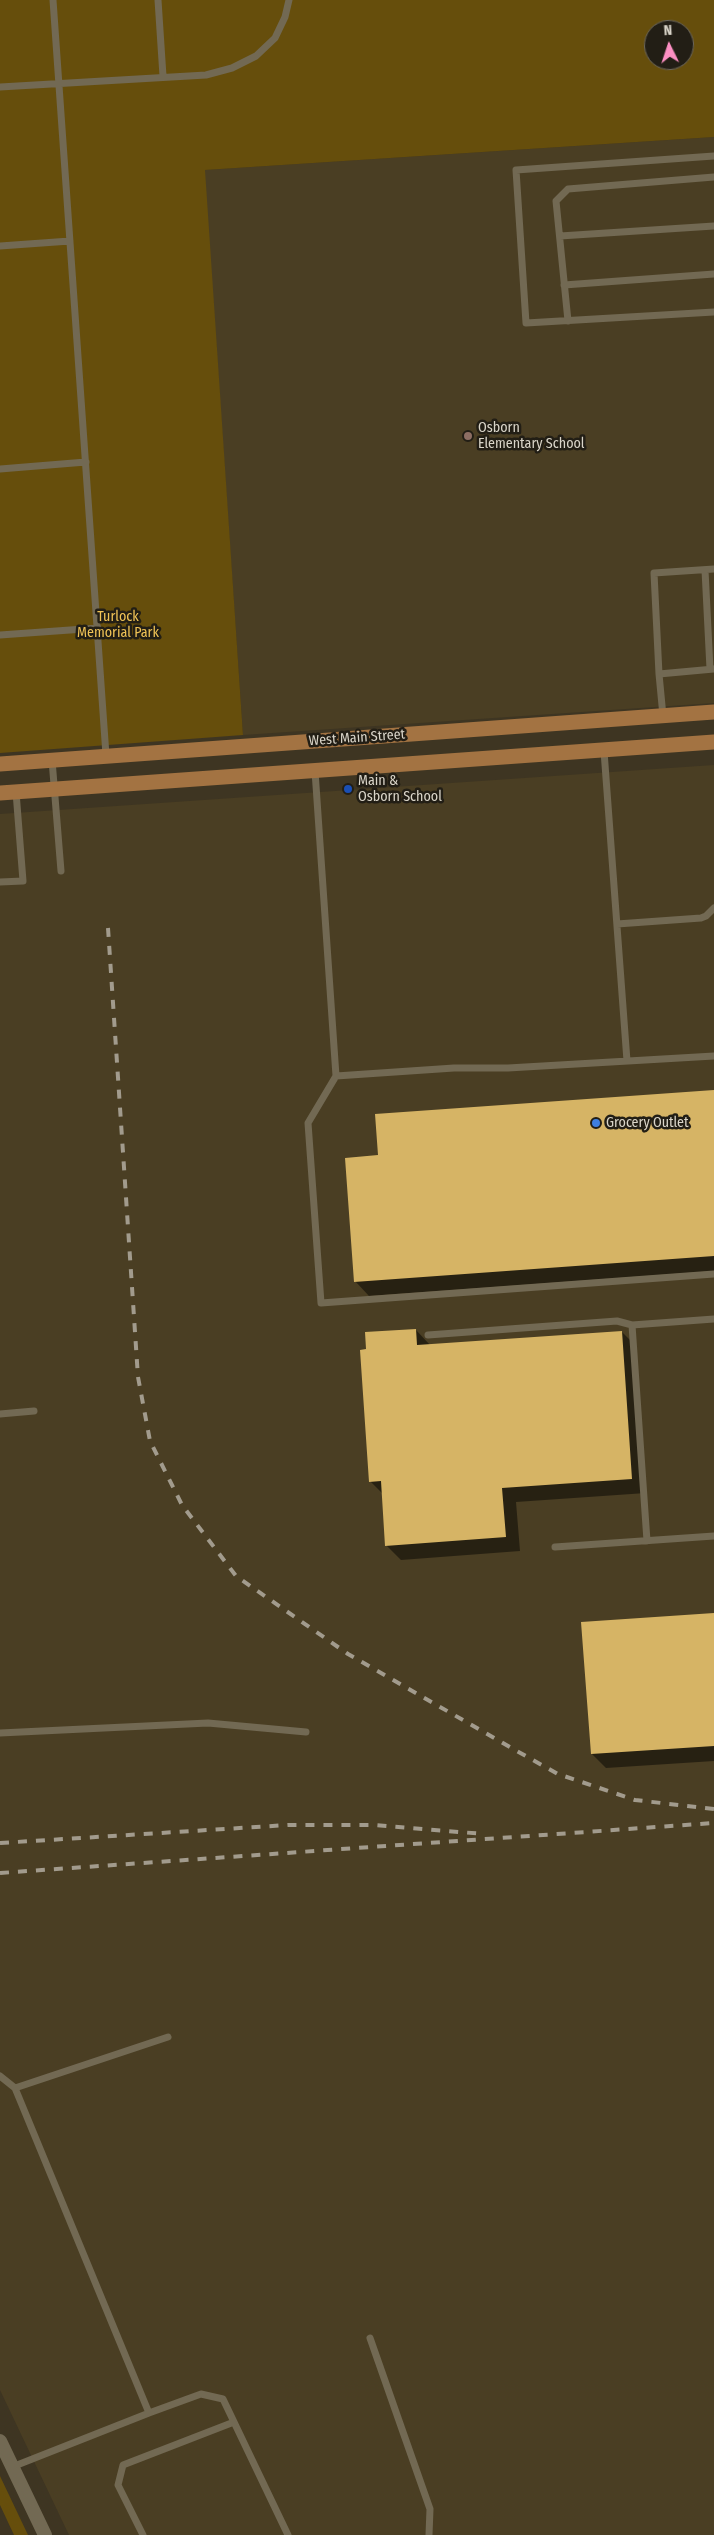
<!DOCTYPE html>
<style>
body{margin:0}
#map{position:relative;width:714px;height:2535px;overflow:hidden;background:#3e3522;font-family:"Fira Sans Condensed",sans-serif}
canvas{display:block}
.north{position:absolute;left:644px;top:20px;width:50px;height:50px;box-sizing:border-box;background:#221e15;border:1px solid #6c675d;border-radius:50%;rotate:356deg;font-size:14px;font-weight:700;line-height:20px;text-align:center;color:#dad5c9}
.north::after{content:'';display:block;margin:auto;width:18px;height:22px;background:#fc8fc2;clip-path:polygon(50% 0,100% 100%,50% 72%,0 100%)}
</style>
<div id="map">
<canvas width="714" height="2535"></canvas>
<div class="north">N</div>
</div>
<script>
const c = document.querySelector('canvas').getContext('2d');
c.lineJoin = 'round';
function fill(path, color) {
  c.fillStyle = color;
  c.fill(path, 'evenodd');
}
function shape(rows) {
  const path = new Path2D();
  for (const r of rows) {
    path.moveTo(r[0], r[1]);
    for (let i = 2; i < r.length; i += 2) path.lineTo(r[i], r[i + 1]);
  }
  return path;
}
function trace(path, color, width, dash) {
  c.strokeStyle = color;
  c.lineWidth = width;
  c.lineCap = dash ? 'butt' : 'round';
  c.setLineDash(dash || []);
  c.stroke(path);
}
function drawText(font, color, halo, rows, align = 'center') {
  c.font = font + ' "Fira Sans Condensed",sans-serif';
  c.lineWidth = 5;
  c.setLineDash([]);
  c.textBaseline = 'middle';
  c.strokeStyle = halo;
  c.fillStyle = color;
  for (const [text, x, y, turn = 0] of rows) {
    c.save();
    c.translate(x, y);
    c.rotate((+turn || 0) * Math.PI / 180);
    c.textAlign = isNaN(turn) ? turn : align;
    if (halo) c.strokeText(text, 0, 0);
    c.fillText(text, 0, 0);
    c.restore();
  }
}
const built = shape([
 [714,137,714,703,243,735,204,170],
 [714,765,714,2535,69,2535,0,2390,0,814]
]);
const green = shape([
 [0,0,714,0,714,137,205,170,243,735,0,753],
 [654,30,684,30,684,60,654,60],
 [0,2476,28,2535,14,2535,0,2505]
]);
const shadow = shape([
 [714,1091,714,1271,369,1296,355,1281,379,1157],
 [416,1330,430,1345,622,1332,636,1346,646,1493,516,1502,520,1551,401,1560,386,1545,383,1494,370,1481],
 [714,1614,714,1761,606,1768,592,1754]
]);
const building = shape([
 [714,1090,714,1256,354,1282,345,1158,378,1155,375,1114],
 [416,1329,417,1345,622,1331,632,1479,502,1488,506,1537,385,1546,381,1481,369,1482,360,1350,366,1349,365,1332],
 [714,1613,714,1746,591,1754,581,1622]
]);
const service = shape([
 [53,0,106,755],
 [158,0,163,76],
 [0,87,206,75,232,68,256,56,275,38,285,17,289,0],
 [714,156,516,170,526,323,714,312],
 [560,236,714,226],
 [0,246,70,241],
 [564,285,714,274],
 [568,321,556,201,568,189,714,177],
 [0,469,86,462],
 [714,569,654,573,659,674,714,669],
 [705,570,710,669],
 [0,635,98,628],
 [659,674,663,716],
 [604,751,627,1061],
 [52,760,61,871],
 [315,771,336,1076,454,1068,508,1068,714,1056],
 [0,882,23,881,16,792],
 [617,924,701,918,706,916,714,908],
 [336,1076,308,1123,321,1303,714,1274],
 [428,1335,617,1321,632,1325],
 [0,1414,34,1411],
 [647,1541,632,1325,714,1319],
 [555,1547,714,1536],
 [0,1733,208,1723,306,1732],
 [0,2076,15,2088,149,2413,12,2467],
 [15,2088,168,2037],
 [370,2338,430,2509,429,2535],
 [149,2413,201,2394,223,2399,288,2535],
 [143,2535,118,2485,123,2465,234,2422]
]);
const minor = shape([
 [0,2441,45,2535]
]);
const primary = shape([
 [0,764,714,712],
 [0,793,714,742]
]);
const rail = shape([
 [108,928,138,1377,150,1441,182,1505,236,1576,348,1654,515,1750,558,1774,635,1800,714,1809],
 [0,1843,288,1825,374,1825,484,1834],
 [0,1873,714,1823]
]);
const markers = [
 [468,436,5,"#8d6e63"],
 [348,789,5,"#1a4fb4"],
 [596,1123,5,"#3f7fe0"]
];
const poiNames = [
 ["Osborn",478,428],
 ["Elementary School",478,444],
 ["Main &",358,781],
 ["Osborn School",358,797],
 ["Grocery Outlet",606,1123]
];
const parkNames = [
 ["Turlock",118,617],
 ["Memorial Park",118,633]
];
const streetNames = [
 ["West Main Street",357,738,-4]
];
fill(built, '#4a3e23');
fill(green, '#664e0c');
fill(shadow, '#0007');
fill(building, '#d6b465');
trace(service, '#726953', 7);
trace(minor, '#726953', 14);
trace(primary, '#a37342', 15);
trace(rail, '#a29b8d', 4, [9, 9]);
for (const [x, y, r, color] of markers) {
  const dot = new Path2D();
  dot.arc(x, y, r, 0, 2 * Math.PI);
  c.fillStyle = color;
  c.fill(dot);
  trace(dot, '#221e15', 2);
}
drawText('14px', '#dad5c9', '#221e15', poiNames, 'left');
drawText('14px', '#f0c356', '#221e15', parkNames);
drawText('14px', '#dad5c9', '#221e15', streetNames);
</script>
